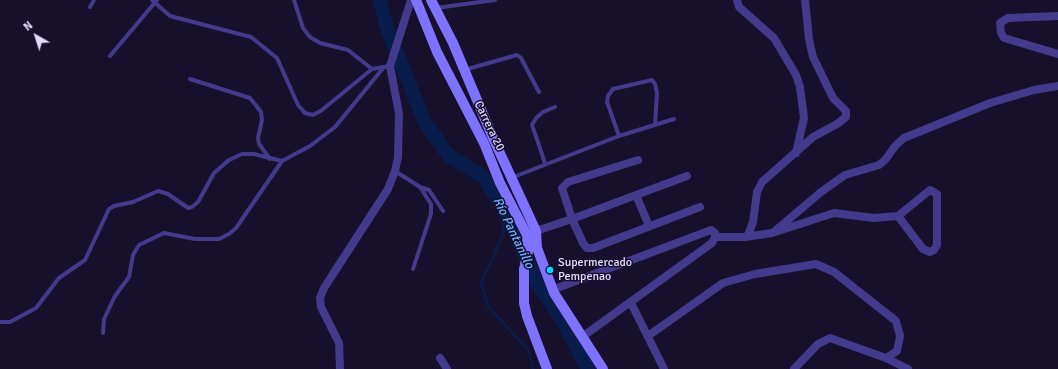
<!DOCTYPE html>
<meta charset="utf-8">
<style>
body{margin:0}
#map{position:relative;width:1058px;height:369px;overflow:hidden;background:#17102c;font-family:Signika,sans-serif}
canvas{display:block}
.north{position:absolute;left:16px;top:16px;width:40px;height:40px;-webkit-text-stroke:3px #17102c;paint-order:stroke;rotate:321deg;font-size:11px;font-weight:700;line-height:16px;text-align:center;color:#e2dbff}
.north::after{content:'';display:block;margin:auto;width:14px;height:18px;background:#e2dbff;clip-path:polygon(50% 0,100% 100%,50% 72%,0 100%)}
</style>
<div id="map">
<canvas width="1058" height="369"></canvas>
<div class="north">N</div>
</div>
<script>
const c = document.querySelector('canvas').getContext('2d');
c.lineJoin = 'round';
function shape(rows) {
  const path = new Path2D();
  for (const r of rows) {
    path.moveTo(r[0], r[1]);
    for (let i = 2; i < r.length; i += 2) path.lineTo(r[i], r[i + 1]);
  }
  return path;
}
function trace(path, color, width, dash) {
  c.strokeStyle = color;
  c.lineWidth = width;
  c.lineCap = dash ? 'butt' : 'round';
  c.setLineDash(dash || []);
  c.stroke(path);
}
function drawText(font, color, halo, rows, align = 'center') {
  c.font = font + ' Signika,sans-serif';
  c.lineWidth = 3;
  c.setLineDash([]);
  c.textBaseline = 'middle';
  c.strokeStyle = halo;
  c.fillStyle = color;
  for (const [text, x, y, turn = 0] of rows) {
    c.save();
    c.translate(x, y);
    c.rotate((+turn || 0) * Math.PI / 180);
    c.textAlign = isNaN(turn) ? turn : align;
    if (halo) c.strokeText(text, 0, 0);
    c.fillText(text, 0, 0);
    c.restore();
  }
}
const stream = shape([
 [502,206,503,235,481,283,488,306,529,351,533,369]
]);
const river = shape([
 [380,0,386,25,424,121,448,155,483,177,502,206,538,285,559,315,588,369]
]);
const lane = shape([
 [152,0,170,16,251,37,277,58,298,105,305,113,313,115,322,110,372,69],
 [294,0,303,28,310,37,320,43,348,50,372,69,384,67],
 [90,7,94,0],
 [436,8,495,0],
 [110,56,157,0],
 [464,70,517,55,521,58,539,92],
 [190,79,250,98,261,112,262,120,258,138,259,144,270,159],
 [619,136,607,102,608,96,613,89,652,80,655,84,657,93,655,125],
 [545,163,532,125,536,118,543,112,555,107],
 [395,171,420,187,431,204,431,214,413,269],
 [511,178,619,136,674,119],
 [420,187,429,190,443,211],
 [0,322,10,322,36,308,59,278,85,260,109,209,114,206,133,202,158,191,168,194,188,208,192,207,198,202,214,173,229,160,242,154,254,154,282,161,310,146,335,127,384,67,390,66],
 [103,333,104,319,115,296,129,277,133,255,139,245,164,233,195,239,219,239,229,234,236,228,282,161]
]);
const street = shape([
 [737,0,739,7,774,38,796,75,800,87,804,118,796,153],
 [1058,16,1008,18,1000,23,1001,33,1004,38,1058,54],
 [638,160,568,182,562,188,572,219,583,243,587,248,593,248,700,207],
 [636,195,649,226],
 [536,231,572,219,687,176],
 [775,231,821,192,845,175,879,165,885,160,896,145,904,138,990,103,1034,90,1058,86],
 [715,237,745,237,772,233,834,213,874,218,898,216,930,190,937,194,937,245,934,250,930,252,923,249,898,216],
 [745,237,748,235,753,222,757,192,762,182,813,137,837,124,846,117,846,111,833,98,813,57,809,39,805,0],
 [552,290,711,230,715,233,715,237,712,243,582,337],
 [631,303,664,369],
 [648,336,723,283,755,274,816,264,834,272,896,321,900,336,897,351,886,358],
 [440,358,447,369],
 [340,369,339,343,321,307,320,298,324,288,388,189,395,171,398,157,399,114,390,66,411,0],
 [794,369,818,344,830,338,886,358,908,369]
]);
const secondary = shape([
 [416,0,437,52,484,143,500,183,527,235,537,248],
 [431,0,453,43,493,138,536,231,537,248,554,293,603,369],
 [527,235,528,251,524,269,524,303,527,316,547,369]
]);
const markers = [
 [550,270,4,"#07d5ff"]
];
const streetNames = [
 ["Carrera 20",489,126,64]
];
const poiNames = [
 ["Supermercado",558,263],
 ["Pempenao",558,277]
];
const waterNames = [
 ["Río Pantanillo",513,233,64]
];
trace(stream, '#091d4c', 2.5);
trace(river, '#091d4c', 14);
trace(lane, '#433a8c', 4);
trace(street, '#433a8c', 8);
trace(secondary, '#7f72ff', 10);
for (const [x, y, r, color] of markers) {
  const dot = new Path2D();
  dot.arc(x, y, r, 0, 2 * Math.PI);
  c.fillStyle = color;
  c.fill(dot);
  trace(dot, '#17102c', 1.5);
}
drawText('12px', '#e2dbff', '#17102c', streetNames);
drawText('12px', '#e2dbff', '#17102c', poiNames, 'left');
drawText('italic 13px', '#69afff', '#17102c', waterNames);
</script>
